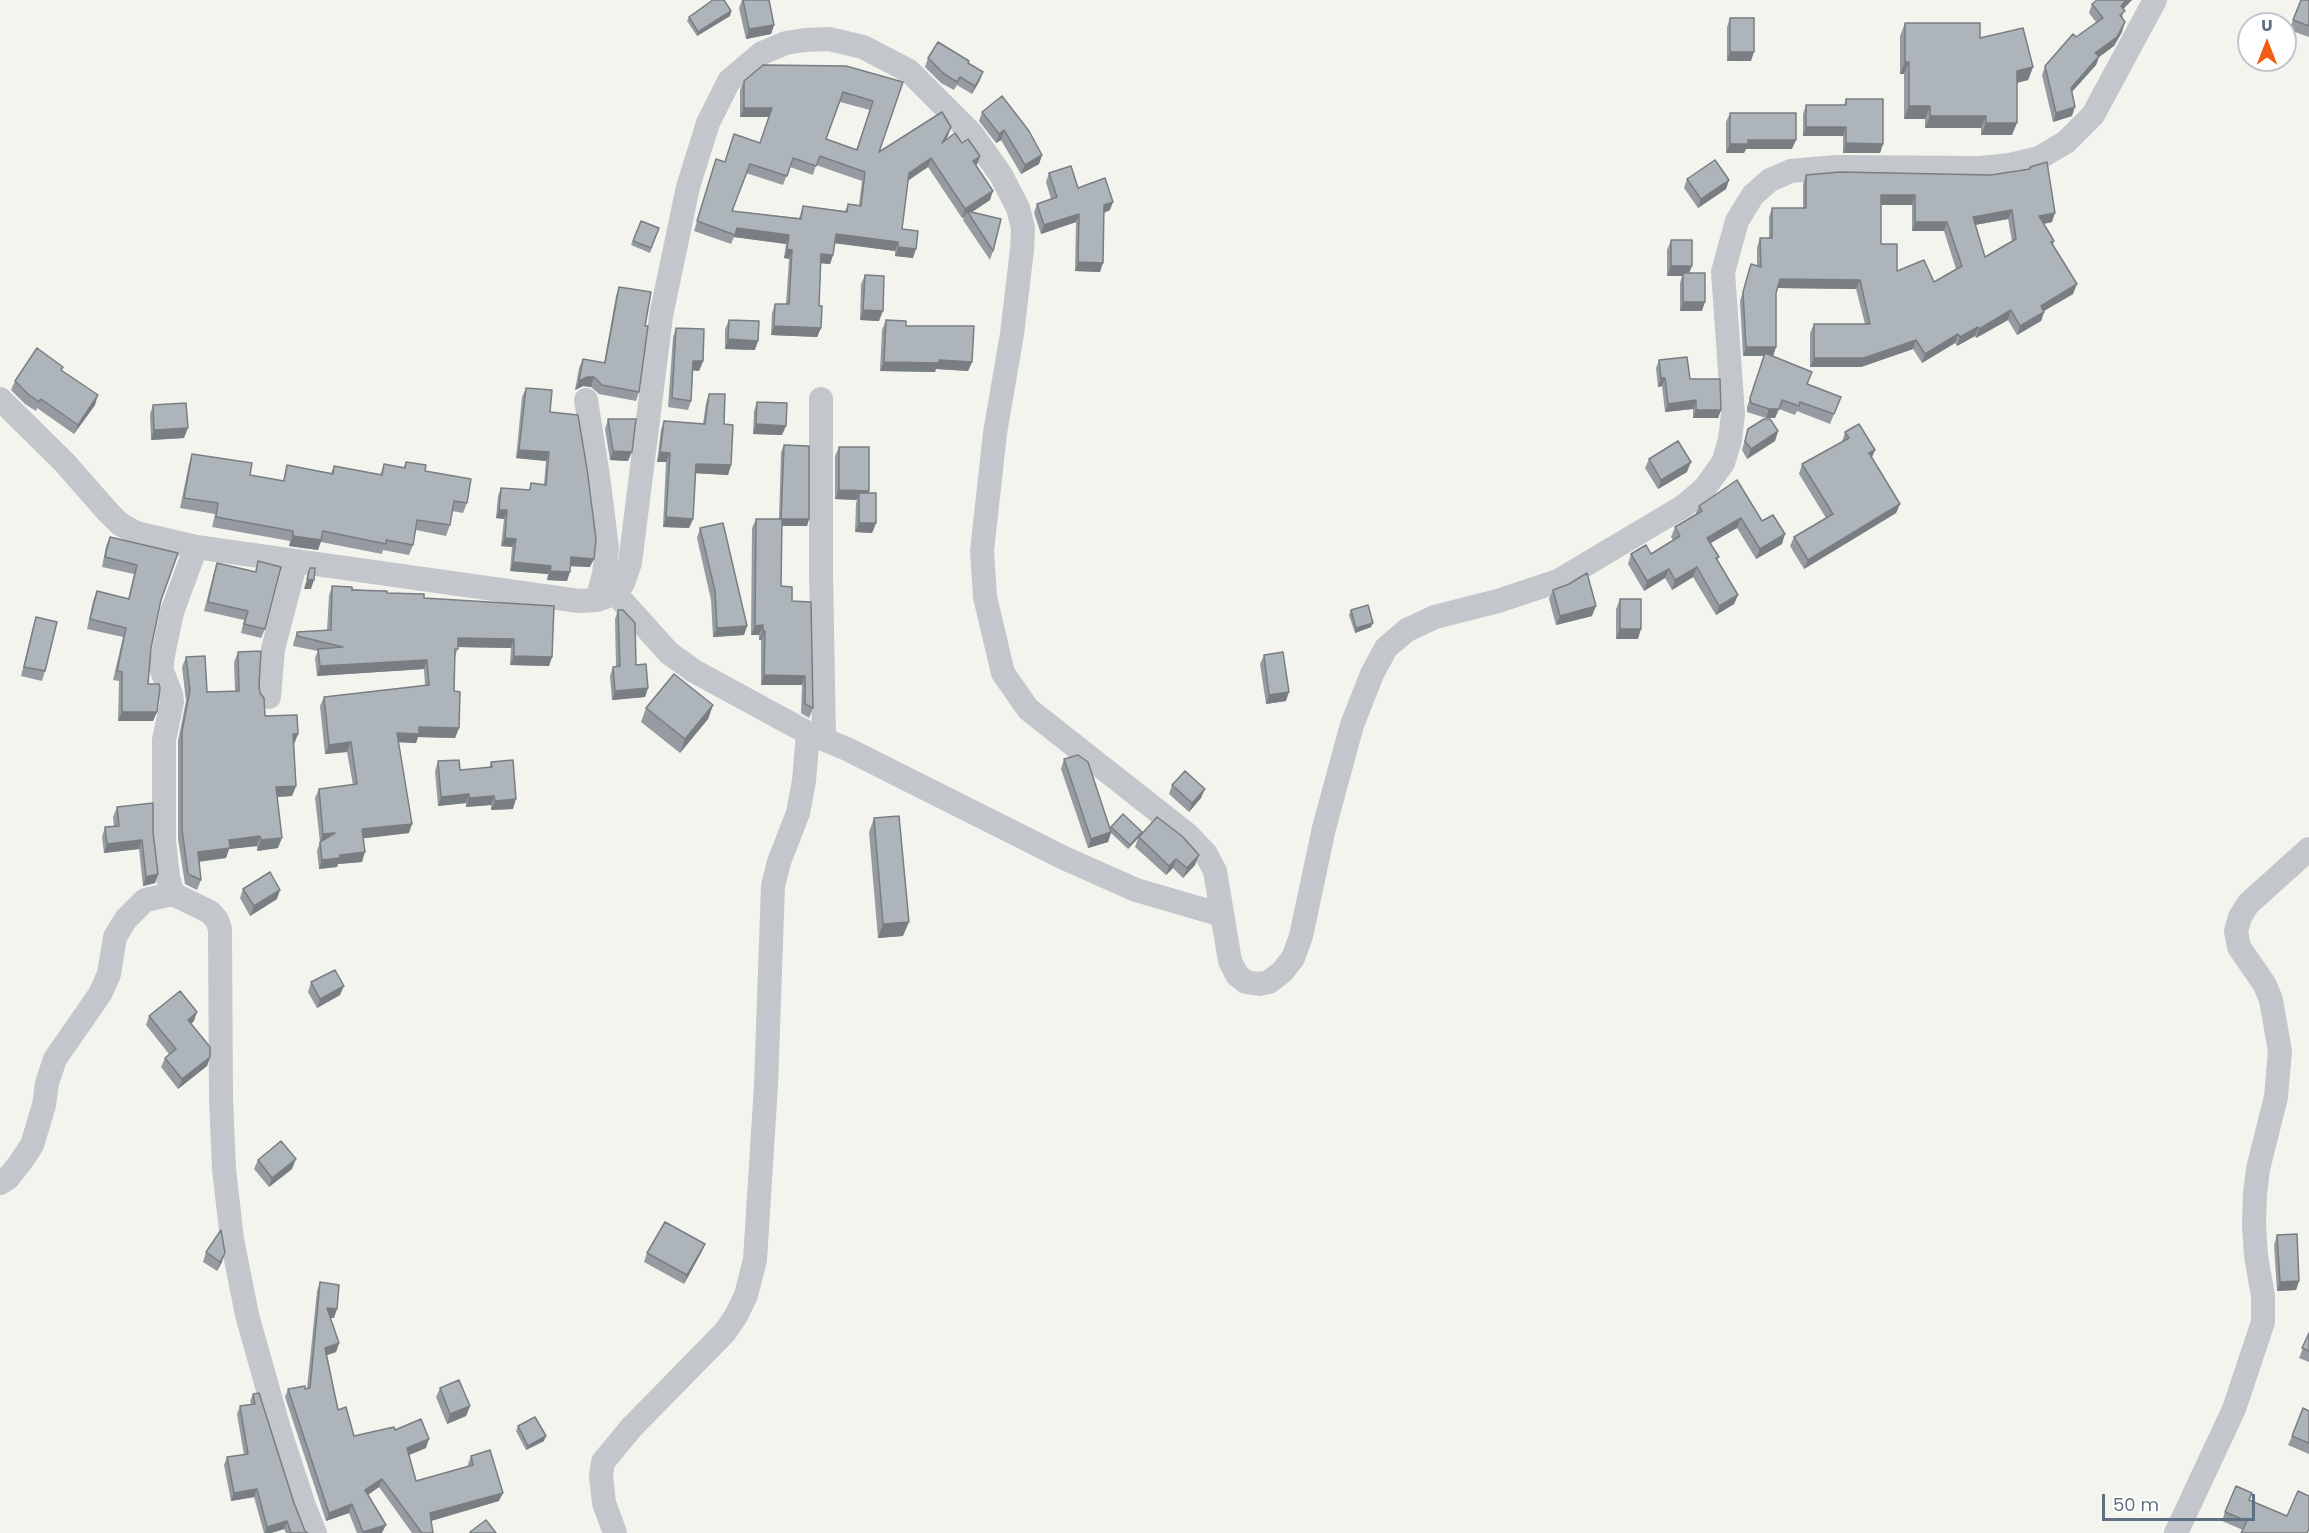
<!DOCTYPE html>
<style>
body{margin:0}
#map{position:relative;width:2309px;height:1533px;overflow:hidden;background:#f4f4ef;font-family:Poppins,sans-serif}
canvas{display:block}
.north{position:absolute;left:2237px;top:12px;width:60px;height:60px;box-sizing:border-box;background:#fff;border:2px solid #bfc6cd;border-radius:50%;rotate:0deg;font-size:16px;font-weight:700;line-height:24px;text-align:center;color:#607083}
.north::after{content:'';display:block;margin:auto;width:21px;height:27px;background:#f05d13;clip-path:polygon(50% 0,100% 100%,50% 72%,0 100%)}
.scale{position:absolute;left:2102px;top:1494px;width:153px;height:27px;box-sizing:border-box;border:3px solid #607083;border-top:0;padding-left:8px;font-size:18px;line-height:21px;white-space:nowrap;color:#607083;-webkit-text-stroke:4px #fff;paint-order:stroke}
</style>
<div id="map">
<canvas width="2309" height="1533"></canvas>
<div class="north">U</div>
<div class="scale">50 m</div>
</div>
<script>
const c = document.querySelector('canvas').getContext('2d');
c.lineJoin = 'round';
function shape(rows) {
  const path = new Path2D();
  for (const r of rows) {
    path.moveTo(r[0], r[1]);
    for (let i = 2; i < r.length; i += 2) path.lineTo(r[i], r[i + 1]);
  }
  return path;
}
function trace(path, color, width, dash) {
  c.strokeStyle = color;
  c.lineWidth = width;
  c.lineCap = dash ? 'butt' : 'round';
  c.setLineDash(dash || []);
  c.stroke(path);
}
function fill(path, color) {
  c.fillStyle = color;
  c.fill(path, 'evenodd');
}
const minor = shape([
 [0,399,64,462,107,511,120,524,136,533,196,547,579,601,597,600,615,593,623,583,630,563,661,316,688,187,708,123,729,81,762,53,786,43,805,40,829,39,863,47,909,71,972,134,1001,175,1018,208,1023,228,1022,250,1012,334,995,433,982,551,985,597,1003,673,1028,709,1188,835,1206,854,1215,871,1230,961,1237,975,1246,982,1259,984,1269,982,1282,972,1293,958,1301,936,1324,828,1352,725,1372,674,1386,648,1407,630,1435,617,1498,601,1558,581,1684,506,1704,489,1723,463,1730,440,1733,414,1723,272,1737,221,1753,195,1770,180,1791,171,1836,167,1980,168,2010,165,2039,158,2066,142,2093,115,2155,0],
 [821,399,821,571,824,738],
 [586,400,598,476,607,548,604,574,597,600],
 [196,547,172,612,162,660,162,671,171,694,172,702,164,740,164,840,168,878,173,894,210,912,217,920,220,929,221,1098,224,1169,232,1239,247,1315,279,1429,304,1506,315,1533],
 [615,593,669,653,694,671,808,733],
 [269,697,273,649,296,561],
 [0,1183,8,1178,20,1163,32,1145,44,1105,47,1083,55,1059,100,994,109,974,115,937,126,919,145,900,173,894],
 [615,1533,604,1503,601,1476,603,1462,631,1428,725,1332,736,1316,746,1295,755,1260,766,1085,773,886,779,862,798,813,804,781,808,733,847,749,1064,858,1136,890,1222,915],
 [2176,1533,2234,1409,2263,1322,2263,1296,2256,1256,2254,1225,2255,1194,2258,1169,2276,1097,2280,1051,2271,1000,2265,985,2239,947,2236,931,2240,917,2248,904,2309,849]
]);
const wall = shape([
 [742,0,769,0,774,25,771,34,746,39,739,8],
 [2097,0,2132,0,2123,9,2122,32,2114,46,2099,57,2096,65,2072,92,2072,116,2053,122,2042,75,2045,66,2076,37,2096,22,2089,13,2092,4],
 [2301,0,2309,0,2309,37,2289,30],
 [731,11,730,16,697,36,687,21,689,17],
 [1730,18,1751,61,1727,61,1727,27],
 [1905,23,1980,38,2033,67,2028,80,2017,83,2012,135,1981,135,1981,128,1925,128,1925,119,1904,119,1904,74,1900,74,1900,36],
 [928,58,968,64,980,80,972,94,957,85,954,90,941,83,925,67],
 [744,81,903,82,879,152,951,127,945,140,976,165,990,200,972,212,993,251,990,260,963,220,964,217,962,218,928,167,908,181,902,229,913,258,895,256,895,251,835,243,833,255,830,264,821,263,819,306,821,328,817,337,771,335,772,313,775,304,786,304,789,259,784,258,786,244,734,237,731,244,694,231,716,159,724,162,760,143,769,117,740,117,740,90],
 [840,102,870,110,856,150,826,139],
 [816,165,862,181,859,205,848,204,845,211,803,206,799,218,732,211,746,173,783,185,790,167,813,175],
 [1846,99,1883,144,1880,153,1843,153,1843,136,1803,136,1803,114,1806,105,1844,105],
 [982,112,1042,155,1039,164,1021,174,1001,140,996,143,979,121],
 [1730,113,1792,149,1746,149,1744,153,1726,153,1726,122],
 [2030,167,2052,222,2044,224,2054,241,2053,245,2073,294,2044,311,2044,312,2041,321,2017,335,2008,320,1976,338,1975,336,1957,346,1955,343,1922,363,1913,349,1861,367,1810,367,1810,333,1814,324,1865,324,1856,289,1777,288,1776,293,1776,347,1773,356,1771,356,1808,384,1841,397,1830,424,1797,411,1795,415,1779,409,1775,418,1766,418,1747,412,1747,407,1764,356,1743,356,1740,301,1751,264,1757,266,1757,247,1760,238,1769,238,1769,217,1772,208,1803,208,1803,184,1806,175,1991,175,2029,169],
 [1881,205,1912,205,1912,231,1944,231,1956,269,1934,282,1897,271,1881,244],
 [2008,219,2012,241,1985,257,1975,225],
 [1049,173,1078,188,1110,210,1104,213,1100,272,1075,271,1076,222,1041,234,1034,213,1037,204,1051,199,1046,182],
 [1687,179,1729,180,1726,189,1698,208,1684,188],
 [641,221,659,228,650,253,631,245],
 [1671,240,1689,273,1702,311,1680,311,1680,283,1682,276,1667,276,1667,250],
 [865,275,879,321,860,320,861,284],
 [619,287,645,326,639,392,636,401,599,394,591,387,583,386,575,390,579,368,583,359,604,363,616,296],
 [729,320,755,350,725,349,725,329],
 [886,320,906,326,972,362,968,371,936,369,935,372,880,371,882,330],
 [676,328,703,361,699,371,693,370,691,401,688,410,668,407,673,337],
 [1659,360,1690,379,1721,410,1718,418,1693,418,1693,409,1665,412,1662,386,1658,387,1656,368],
 [62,370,95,405,74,434,37,408,36,411,25,404,11,390,15,381],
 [526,388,550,412,590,567,570,566,567,581,547,580,548,574,510,571,512,547,501,546,504,519,496,518,498,496,501,488,529,490,531,483,544,484,546,461,516,458,522,397],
 [709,394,724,424,731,465,728,475,695,473,693,519,689,528,663,527,666,462,657,462,661,430,664,421,703,424,706,403],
 [757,402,782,435,753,434,754,411],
 [153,405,184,438,151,440,150,414],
 [608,419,628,461,610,460,605,429],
 [1748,429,1778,431,1775,441,1747,459,1742,450],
 [1845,432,1875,450,1872,457,1900,504,1896,513,1804,569,1790,546,1794,537,1826,518,1799,474,1802,464,1842,442],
 [784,445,809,519,807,526,782,526,781,586,792,601,813,708,809,718,801,713,802,685,761,685,761,640,759,640,759,635,751,635,752,528,756,519,779,519,781,452],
 [839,447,868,493,876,523,872,533,855,532,856,503,857,500,835,499,835,456],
 [192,454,250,475,283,481,287,465,331,473,334,466,380,475,384,464,403,468,406,462,425,471,467,503,463,513,452,511,450,525,446,536,416,530,413,545,409,555,383,550,382,554,321,542,318,550,289,546,290,541,212,527,215,514,180,508,189,464],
 [1649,459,1687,472,1658,489,1645,468],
 [1699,506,1762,521,1782,544,1756,559,1737,528,1710,543,1719,557,1717,560,1738,595,1734,604,1716,615,1693,577,1672,590,1665,578,1644,591,1628,564,1631,554,1651,554,1673,540,1671,537,1675,527,1695,515],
 [700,528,747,626,744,635,713,637,711,600,697,538],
 [110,537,178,553,161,600,151,648,148,684,157,712,153,721,118,721,119,681,113,680,123,637,87,629,93,601,97,591,128,599,134,574,102,567,106,546],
 [258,561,265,629,261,638,241,633,244,620,204,611,214,572,217,563,255,572],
 [332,586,424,598,552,657,549,666,510,665,511,648,458,647,455,657,454,691,459,728,455,738,418,737,416,743,398,742,409,833,363,838,362,862,338,864,337,867,319,869,317,851,320,842,315,798,319,789,353,785,347,752,325,754,320,706,324,697,425,685,424,669,317,676,315,658,318,651,293,646,294,641,297,632,327,630,329,596],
 [1553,590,1592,616,1556,625,1549,599],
 [1620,599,1638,639,1616,639,1616,609],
 [618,610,636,665,648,688,645,697,612,700,610,676,613,667,616,667,615,619],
 [1351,610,1371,627,1355,633,1349,615],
 [36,617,45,671,42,681,21,676,33,627],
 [238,652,259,686,265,716,298,734,294,744,296,786,292,796,277,797,278,848,257,851,257,846,229,849,226,858,199,862,201,880,197,890,185,884,178,839,178,741,186,701,182,667,186,657,207,692,235,691,234,662],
 [1264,655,1286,701,1266,704,1260,664],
 [713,705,708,719,680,753,641,722,646,708],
 [1064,759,1110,829,1111,827,1141,835,1195,865,1183,878,1173,868,1166,875,1135,847,1138,838,1128,849,1111,833,1108,842,1088,848,1061,769],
 [438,761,460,770,489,768,491,762,513,809,491,810,491,805,466,807,466,803,438,806,435,771],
 [1172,785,1201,798,1189,812,1169,794],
 [117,807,153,832,158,874,155,883,143,886,139,849,104,853,102,837,105,827,114,826,113,817],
 [874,818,903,936,878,938,869,832],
 [243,889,277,899,250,916,240,898],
 [311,982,340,995,317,1008,308,992],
 [149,1016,194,1021,191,1024,210,1057,207,1066,178,1089,161,1067,165,1058,169,1054,146,1025],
 [258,1160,292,1169,269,1187,254,1169],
 [2277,1235,2299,1281,2296,1290,2277,1291,2274,1245],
 [705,1244,701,1253,684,1284,644,1262,647,1253],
 [206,1252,222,1262,217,1271,203,1262],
 [320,1282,334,1318,330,1318,339,1343,336,1352,326,1355,338,1410,354,1436,395,1430,426,1448,409,1455,416,1481,468,1466,468,1464,471,1456,499,1501,431,1521,433,1533,412,1533,379,1487,368,1495,382,1533,357,1533,349,1513,326,1521,285,1397,288,1389,307,1388,317,1291],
 [2309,1333,2309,1362,2299,1358],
 [440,1388,470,1406,466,1416,447,1424,436,1397],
 [253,1394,294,1503,305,1531,308,1533,286,1533,284,1529,271,1533,264,1533,254,1497,231,1501,224,1465,227,1457,244,1455,237,1414,240,1406,251,1404,250,1401],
 [2309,1411,2309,1454,2288,1445,2292,1436],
 [518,1426,544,1441,526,1450,516,1431],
 [2250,1500,2309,1530,2307,1533,2241,1533,2243,1530,2222,1521,2225,1512]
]);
const shadedWall = shape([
 [2126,0,2132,0,2117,15,2121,6],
 [731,11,730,16,697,36,698,32],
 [2125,22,2122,32,2114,46,2099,57,2096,65,2067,97,2071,88,2095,53],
 [774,25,771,34,746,39,749,29],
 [1730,52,1754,52,1751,61,1727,61],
 [1905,62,1909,62,1904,74,1900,74],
 [2033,67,2028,80,2012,84,2017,71],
 [983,72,980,80,972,94,975,86],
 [1909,106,1930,106,1925,119,1904,119],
 [2075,107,2072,116,2053,122,2056,113],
 [744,108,772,108,769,117,740,117],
 [1930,116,1986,116,1981,128,1925,128],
 [1986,123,2017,123,2012,135,1981,135],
 [951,127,948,136,938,152,942,143],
 [1806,127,1846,127,1843,136,1803,136],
 [1004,130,1001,140,996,143,999,134],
 [1748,140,1796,140,1792,149,1746,149,1744,153,1726,153,1730,144],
 [1846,143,1883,144,1880,153,1843,153],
 [1042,155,1039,164,1021,174,1025,165],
 [980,156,977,165,973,161],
 [931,158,928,167,905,182,909,173],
 [1729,180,1726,189,1698,208,1701,199],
 [993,191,990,200,969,214,967,211,964,217,962,218,965,209],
 [1881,195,1915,195,1912,205,1878,205],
 [1113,202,1110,210,1101,214,1104,205],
 [2012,210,2008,219,1969,226,1973,217],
 [2055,213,2052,222,2036,225,2039,216],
 [1079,214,1076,222,1041,234,1044,225],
 [1915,222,1947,222,1944,231,1912,231],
 [737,228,789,235,786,244,734,237],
 [836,234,898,242,895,251,833,243],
 [898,247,916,249,913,258,895,256],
 [787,249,792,250,789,259,784,258],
 [821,254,833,255,830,264,818,263],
 [1078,262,1103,263,1100,272,1075,271],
 [1671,266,1692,266,1688,276,1683,273,1682,276,1667,276],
 [1780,279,1860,280,1856,289,1776,288],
 [2077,284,2073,294,2037,315,2041,306],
 [1683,302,1705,302,1702,311,1680,311],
 [863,310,883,311,879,321,860,320],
 [2011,310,2008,320,1976,338,1979,329],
 [2044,312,2041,321,2017,335,2020,326],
 [774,326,821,328,817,337,771,335],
 [1978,327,1975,336,1957,346,1960,337],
 [1958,334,1955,343,1922,363,1925,354],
 [728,339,758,341,755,350,725,349],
 [1916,340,1913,349,1861,367,1810,367,1814,358],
 [1746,347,1776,347,1773,356,1743,356],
 [939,360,972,362,968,371,936,369,935,372,880,371,884,362],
 [693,361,703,361,699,371,690,370],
 [587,377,594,377,591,387,583,386,575,390,579,381],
 [1661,378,1665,378,1662,386,1658,387],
 [98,395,95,405,74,434,78,425],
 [1696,400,1693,409,1665,412,1668,404],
 [1769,409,1779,409,1775,418,1766,418],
 [1696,410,1721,410,1718,418,1693,418],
 [756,424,786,426,782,435,753,434],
 [188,428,184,438,151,440,154,430],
 [1778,431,1775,441,1747,459,1751,449],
 [519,450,549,452,546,461,516,458],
 [1875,450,1871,459,1869,453],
 [613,451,632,452,628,461,610,460],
 [660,452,670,453,666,462,657,462],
 [1691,462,1687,472,1658,489,1661,480],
 [696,464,731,465,728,475,692,473],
 [839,490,869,491,865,500,859,493,857,500,835,499],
 [1900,504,1896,513,1804,569,1808,560],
 [499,510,507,510,504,519,496,518],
 [666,517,693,519,689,528,663,527],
 [1741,518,1737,528,1704,547,1707,538],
 [781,519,809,519,807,526,779,526],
 [859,523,876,523,872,533,855,532],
 [1785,534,1782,544,1756,559,1760,549],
 [293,536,321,540,318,550,289,546],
 [505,538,516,539,512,547,501,546],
 [571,557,594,559,590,567,568,566],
 [513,562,551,566,548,574,510,571],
 [1697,567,1693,577,1672,590,1675,580],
 [1669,569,1665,578,1644,591,1647,581],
 [550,571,570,572,567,581,547,580],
 [307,579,314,580,311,589,304,589],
 [1738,595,1734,604,1716,615,1719,606],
 [1596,606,1592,616,1556,625,1560,616],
 [1373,623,1371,627,1355,633,1356,628],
 [763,625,759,635,751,635,755,626],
 [747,626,744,635,713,637,717,628],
 [1620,629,1641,629,1638,639,1616,639],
 [763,631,765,631,761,640,759,640],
 [458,638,514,639,511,648,455,647],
 [514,656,552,657,549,666,510,665],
 [427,660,424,669,317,676,320,666],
 [764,675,805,676,802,685,761,685],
 [648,688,645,697,612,700,615,691],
 [1289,692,1286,701,1266,704,1269,695],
 [713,705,708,719,680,753,685,739],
 [122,712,157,712,153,721,118,721],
 [419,727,459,728,455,738,418,737,416,743,393,742,397,733],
 [293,734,298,734,294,744,290,744],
 [351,742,347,752,325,754,329,745],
 [296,786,292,796,272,797,276,787],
 [1205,789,1201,798,1189,812,1192,803],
 [469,794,466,803,438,806,441,797],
 [494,796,491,805,466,807,469,798],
 [516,799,513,809,491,810,495,801],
 [412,824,409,833,359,839,362,829],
 [1111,832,1108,842,1088,848,1091,839],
 [1142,832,1140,836,1128,849,1130,845],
 [335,833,320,843,323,834],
 [260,836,257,846,229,849,226,858,194,862,198,852,229,840],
 [282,838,278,848,257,851,261,840],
 [142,840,139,849,104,853,107,844],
 [365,852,362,862,338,864,337,867,319,869,322,860,340,855],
 [1199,855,1195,865,1183,878,1187,868],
 [1176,859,1173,868,1166,875,1169,866],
 [158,874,155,883,143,886,146,877],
 [280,890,277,899,250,916,254,906],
 [909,922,903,936,878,938,883,924],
 [344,986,340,995,317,1008,320,999],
 [197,1012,194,1021,184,1029,188,1020],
 [210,1057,207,1066,178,1089,182,1079],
 [296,1159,292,1169,269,1187,272,1178],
 [705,1244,701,1253,684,1284,687,1275],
 [225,1253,222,1262,217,1271,220,1262],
 [2299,1281,2296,1290,2277,1291,2280,1282],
 [327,1308,337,1309,334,1318,324,1317],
 [339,1343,336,1352,322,1357,325,1348],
 [470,1406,466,1416,447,1424,450,1414],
 [546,1436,544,1441,526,1450,528,1446],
 [429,1439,426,1448,404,1457,407,1448],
 [382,1479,379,1487,362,1499,365,1490],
 [257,1489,254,1497,231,1501,234,1493],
 [503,1493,499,1501,427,1522,430,1513],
 [352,1504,349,1513,326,1521,329,1513],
 [287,1521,284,1529,271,1533,265,1533,267,1527],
 [386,1525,382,1533,363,1533,363,1532]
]);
const building = shape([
 [713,0,724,0,731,11,698,32,689,17,713,0],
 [743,0,769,0,774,25,749,29,743,0],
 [2097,0,2126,0,2121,6,2125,11,2120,15,2125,22,2117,37,2095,53,2099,56,2071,88,2075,107,2056,113,2045,66,2073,34,2076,37,2103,18,2092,4,2097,0],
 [2301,0,2309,0,2309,26,2293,20,2301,0],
 [1730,18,1754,18,1754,52,1730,52,1730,18],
 [1905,23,1980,23,1980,38,2023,28,2033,67,2017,71,2017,123,1986,123,1986,116,1930,116,1930,106,1909,106,1909,62,1905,62,1905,23],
 [938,42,969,61,968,63,983,72,975,86,960,77,957,82,944,74,928,58,938,42],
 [763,65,846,66,903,82,879,152,942,112,951,127,942,143,955,133,962,143,968,139,980,156,973,161,993,191,965,209,931,158,909,173,902,229,918,231,916,249,898,247,898,242,836,234,833,255,821,254,819,306,822,306,821,328,774,326,775,304,789,304,792,250,787,249,789,235,737,228,735,235,697,221,716,159,725,162,734,134,760,143,772,108,744,108,744,81,763,65],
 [843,92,873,101,857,150,826,139,843,92],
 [820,156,865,172,861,206,848,204,847,212,803,206,801,219,732,211,750,164,787,176,793,158,816,166,820,156],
 [1002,96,1029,131,1042,155,1025,165,1004,130,999,134,982,112,1002,96],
 [1846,99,1883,99,1883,144,1846,143,1846,127,1806,127,1806,105,1846,105,1846,99],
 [1730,113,1796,113,1796,140,1748,140,1748,144,1730,144,1730,113],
 [1715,160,1729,180,1701,199,1687,179,1715,160],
 [2047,162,2055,213,2039,216,2054,241,2051,242,2077,284,2041,306,2044,312,2020,326,2011,310,1979,329,1978,327,1960,337,1958,334,1925,354,1916,340,1864,358,1814,358,1814,324,1870,324,1860,280,1780,279,1776,293,1776,347,1746,347,1743,292,1751,264,1761,267,1760,238,1772,238,1772,208,1806,208,1806,175,1840,172,1991,175,2030,169,2030,167,2047,162],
 [1881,195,1915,195,1915,222,1947,222,1962,266,1934,282,1924,260,1897,271,1897,244,1881,244,1881,195],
 [2012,210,2016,239,1985,257,1973,217,2012,210],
 [1071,166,1078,188,1105,178,1113,202,1104,205,1103,263,1078,262,1079,214,1044,225,1037,204,1057,197,1049,173,1071,166],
 [967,211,1001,219,993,251,967,211],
 [641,221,659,228,651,248,633,241,641,221],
 [1671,240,1692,240,1692,266,1671,266,1671,240],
 [1683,273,1705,273,1705,302,1683,302,1683,273],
 [865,275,884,276,883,311,863,310,865,275],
 [619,287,651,292,645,326,648,326,639,392,602,385,594,377,587,377,579,381,583,359,605,363,619,287],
 [729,320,759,321,758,341,728,339,729,320],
 [886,320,906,321,906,326,974,326,972,362,939,360,939,363,884,362,886,320],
 [676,328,704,329,703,361,693,361,691,401,672,398,676,328],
 [37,348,63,367,61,370,98,395,78,425,41,399,39,402,28,394,15,381,37,348],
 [1765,353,1812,372,1807,384,1841,397,1834,414,1800,402,1799,406,1782,400,1779,409,1769,409,1751,403,1750,398,1765,353],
 [1687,357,1690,379,1720,379,1721,410,1696,410,1696,400,1668,404,1665,378,1661,378,1659,360,1687,357],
 [526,388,552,390,550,412,578,415,587,469,596,539,594,559,571,557,570,572,550,571,551,566,513,562,516,539,505,538,507,510,499,510,501,488,530,490,531,483,546,485,549,452,519,450,526,388],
 [709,394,725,394,724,424,733,425,731,465,696,464,693,519,666,517,670,453,660,452,664,421,705,424,709,394],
 [757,402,787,403,786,426,756,424,757,402],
 [186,403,188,428,154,430,153,405,186,403],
 [608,419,636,419,632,452,613,451,608,419],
 [1764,419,1770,419,1778,431,1751,449,1745,441,1748,429,1764,419],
 [1859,424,1875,450,1869,453,1900,504,1808,560,1794,537,1833,514,1802,464,1849,438,1845,432,1859,424],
 [1678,441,1691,462,1661,480,1649,459,1678,441],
 [784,445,809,446,809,519,781,519,784,445],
 [839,447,869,447,869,491,839,490,839,447],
 [192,454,252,463,250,475,284,481,287,465,333,474,334,466,382,475,384,464,405,468,406,462,426,465,425,471,471,479,467,503,454,501,450,525,417,520,413,545,386,540,386,544,323,531,321,540,293,536,293,531,216,517,218,503,184,498,192,454],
 [1737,480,1762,521,1773,515,1785,534,1760,549,1741,518,1707,538,1719,557,1716,558,1738,595,1719,606,1697,567,1675,580,1669,569,1647,581,1631,554,1646,545,1651,554,1680,536,1675,527,1702,511,1699,506,1737,480],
 [859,493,876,493,876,523,859,523,859,493],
 [756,519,782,519,781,586,792,587,792,601,811,602,813,708,805,704,805,676,764,675,765,631,763,631,763,625,755,626,756,519],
 [723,523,747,626,717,628,715,591,700,528,723,523],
 [110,537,178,553,161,600,151,648,148,684,159,684,160,688,157,712,122,712,122,672,117,671,126,628,90,619,97,591,129,599,137,565,105,557,110,537],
 [258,561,281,567,265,629,244,624,248,611,208,602,217,563,256,572,258,561],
 [310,568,315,568,314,580,307,579,310,568],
 [1587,573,1596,606,1560,616,1553,590,1569,584,1587,573],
 [332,586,352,587,352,590,387,591,387,593,424,594,424,598,554,606,552,657,514,656,514,639,458,638,458,649,455,649,454,691,460,692,459,728,419,727,419,734,397,733,412,824,362,829,365,852,340,855,340,858,322,860,320,842,335,833,323,834,319,789,357,784,351,742,329,745,324,697,429,685,427,660,320,666,318,649,343,647,297,636,297,632,331,630,332,586],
 [1620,599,1641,599,1641,629,1620,629,1620,599],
 [1368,605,1373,623,1356,628,1351,610,1368,605],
 [618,610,623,610,635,623,636,665,646,664,648,688,615,691,613,667,620,666,618,610],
 [36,617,57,622,45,671,24,667,36,617],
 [261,651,259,686,260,693,264,698,265,716,297,715,298,734,293,734,296,786,276,787,282,838,261,840,260,836,229,840,230,848,198,852,201,880,188,874,182,829,182,731,190,690,186,657,205,656,207,692,239,691,238,652,261,651],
 [1283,652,1289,692,1269,695,1264,655,1283,652],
 [674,674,713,705,685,739,646,708,674,674],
 [1078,755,1088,762,1111,832,1091,839,1064,759,1078,755],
 [459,760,460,770,492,767,491,762,513,760,516,799,495,801,494,796,469,798,469,794,441,797,438,761,459,760],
 [1185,771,1205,789,1192,803,1172,785,1185,771],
 [153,803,153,832,158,874,146,877,142,840,107,844,105,827,119,826,117,807,153,803],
 [1123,814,1142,832,1130,845,1111,827,1123,814],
 [899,816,909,922,883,924,874,818,899,816],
 [1157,817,1182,836,1199,855,1187,868,1176,859,1169,866,1139,837,1157,817],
 [270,872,280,890,254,906,243,889,270,872],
 [335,970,344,986,320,999,311,982,335,970],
 [180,991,197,1012,188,1020,210,1047,210,1057,182,1079,165,1058,176,1049,149,1016,180,991],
 [281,1141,296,1159,272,1178,258,1160,281,1141],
 [665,1222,705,1244,687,1275,647,1253,665,1222],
 [221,1230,225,1253,220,1262,206,1252,221,1230],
 [2297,1234,2299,1281,2280,1282,2277,1235,2297,1234],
 [320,1282,339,1285,337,1309,327,1308,339,1343,325,1348,338,1410,346,1407,354,1436,394,1427,395,1430,421,1419,429,1439,407,1448,416,1481,473,1465,471,1456,490,1450,503,1493,430,1513,433,1533,422,1533,382,1479,365,1490,386,1525,363,1532,352,1504,329,1513,288,1389,305,1386,305,1389,310,1388,320,1282],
 [2309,1333,2309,1351,2302,1348,2309,1333],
 [459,1380,470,1406,450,1414,440,1388,459,1380],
 [259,1393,294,1503,305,1531,308,1533,291,1533,287,1521,267,1527,257,1489,234,1493,227,1457,248,1454,240,1406,255,1404,253,1394,259,1393],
 [2303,1408,2309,1411,2309,1443,2292,1436,2303,1408],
 [535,1417,546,1436,528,1446,518,1426,535,1417],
 [2236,1486,2252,1493,2249,1500,2287,1516,2298,1491,2309,1496,2309,1528,2307,1533,2241,1533,2247,1521,2225,1512,2236,1486],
 [486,1520,496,1533,471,1533,470,1532,486,1520]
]);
trace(minor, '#c3c6ca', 24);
fill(wall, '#959ba0');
fill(shadedWall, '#797e82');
fill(building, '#adb4ba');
trace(building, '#797e82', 1.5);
</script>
